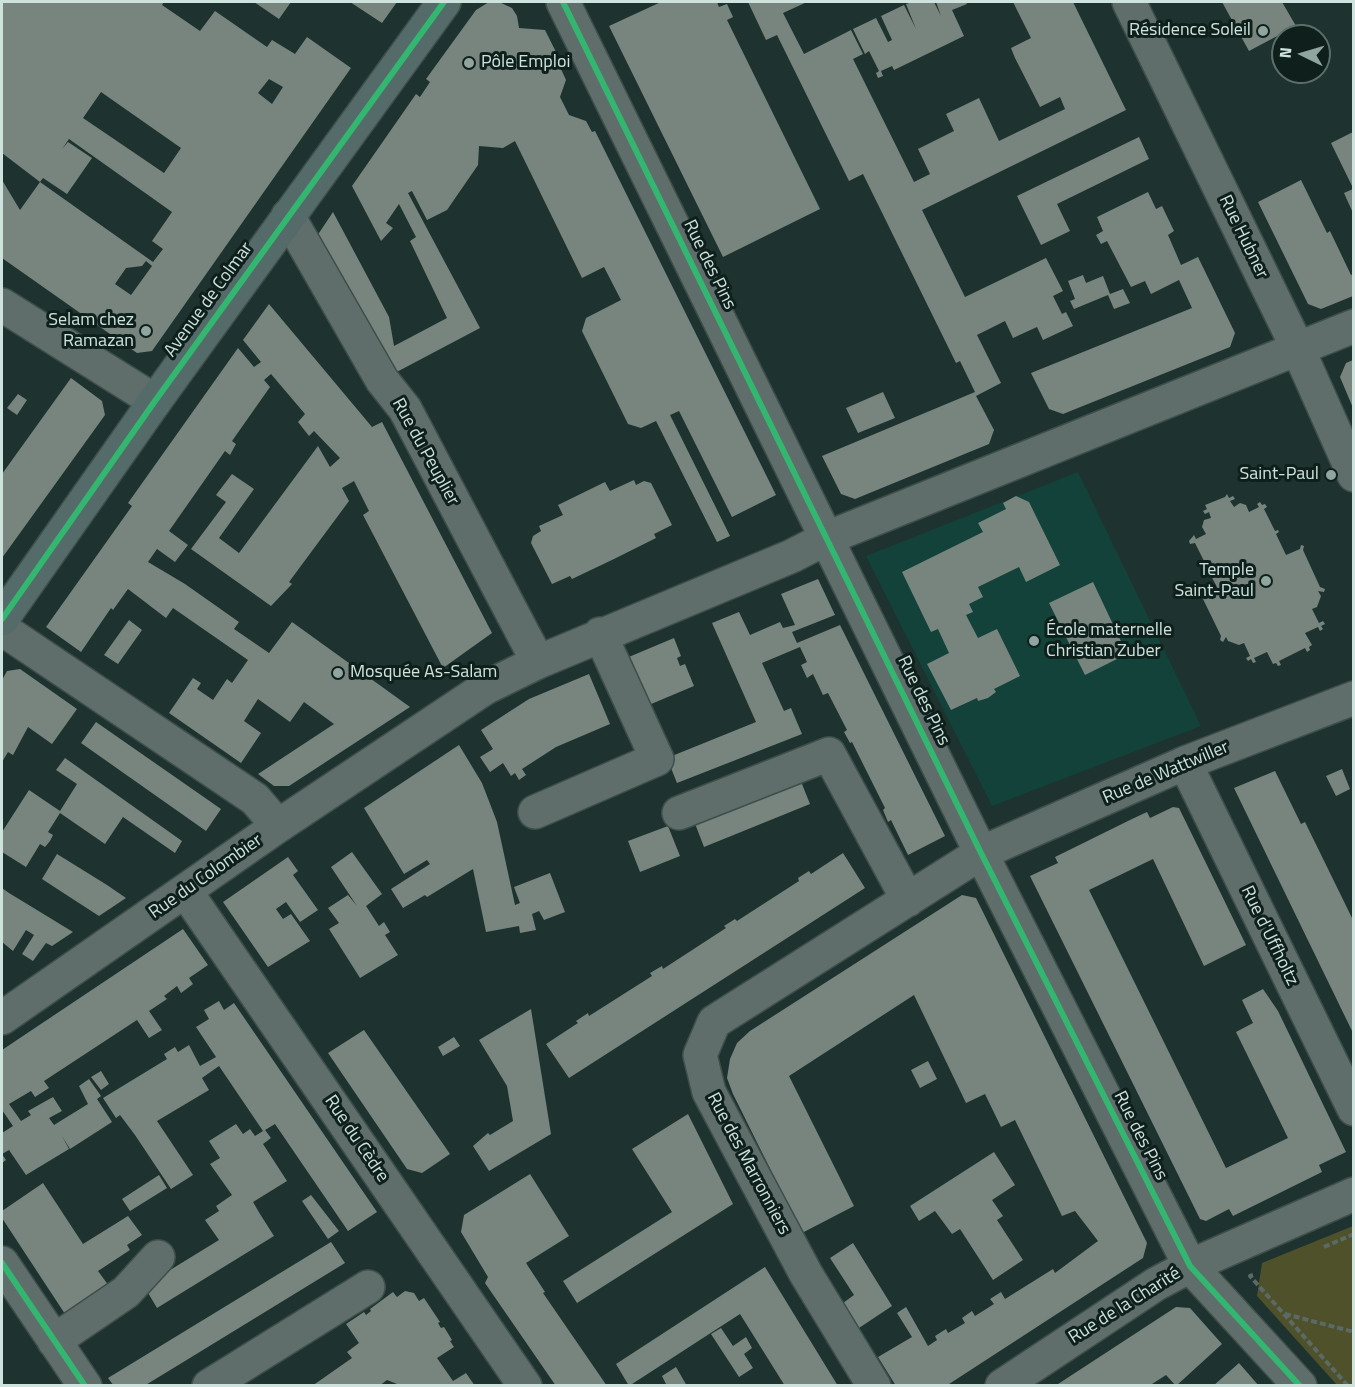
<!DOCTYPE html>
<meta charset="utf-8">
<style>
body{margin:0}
#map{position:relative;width:1355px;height:1387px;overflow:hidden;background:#1e332f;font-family:"Titillium Web",sans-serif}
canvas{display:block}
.frame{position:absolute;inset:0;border:3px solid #cee3dd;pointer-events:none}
.north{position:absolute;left:1271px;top:24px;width:60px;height:60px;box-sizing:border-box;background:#0f201c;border:2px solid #5b6e69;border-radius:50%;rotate:275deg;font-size:16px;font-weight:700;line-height:24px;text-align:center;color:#cee3dd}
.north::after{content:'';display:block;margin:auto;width:21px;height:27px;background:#90a5a0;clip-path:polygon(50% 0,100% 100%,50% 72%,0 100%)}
</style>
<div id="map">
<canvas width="1355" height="1387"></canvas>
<div class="frame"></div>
<div class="north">N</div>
</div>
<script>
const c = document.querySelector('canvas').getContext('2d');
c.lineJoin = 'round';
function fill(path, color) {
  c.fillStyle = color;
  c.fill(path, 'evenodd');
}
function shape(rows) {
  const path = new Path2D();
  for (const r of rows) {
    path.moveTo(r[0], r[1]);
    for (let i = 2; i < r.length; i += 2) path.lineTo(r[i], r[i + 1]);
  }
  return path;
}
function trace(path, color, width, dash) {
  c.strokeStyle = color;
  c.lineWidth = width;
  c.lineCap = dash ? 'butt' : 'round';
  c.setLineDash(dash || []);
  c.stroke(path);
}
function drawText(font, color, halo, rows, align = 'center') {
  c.font = font + ' "Titillium Web",sans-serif';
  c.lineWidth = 6;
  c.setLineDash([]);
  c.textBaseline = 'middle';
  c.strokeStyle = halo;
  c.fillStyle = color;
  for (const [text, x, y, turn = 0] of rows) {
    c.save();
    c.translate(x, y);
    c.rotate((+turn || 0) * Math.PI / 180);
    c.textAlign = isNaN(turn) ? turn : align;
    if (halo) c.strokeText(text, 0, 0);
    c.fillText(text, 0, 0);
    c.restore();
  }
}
const built = shape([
 [1078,472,1201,726,992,806,866,556]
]);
const green = shape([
 [1353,1226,1353,1385,1337,1385,1257,1296,1262,1263]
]);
const building = shape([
 [2,2,164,2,162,5,200,31,215,11,267,47,272,40,295,54,307,37,351,68,152,351,137,353,2,258,2,180,20,210,40,182,153,262,163,249,152,241,172,212,69,139,62,149,68,142,92,158,67,194,43,178,40,182,2,153],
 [269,79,283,87,272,104,258,93],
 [101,92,181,148,164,173,83,118],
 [146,261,152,266,131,295,115,284,126,268,142,266],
 [254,2,291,2,279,19],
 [350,2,397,2,382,23],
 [489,2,499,2,512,8,517,16,519,28,545,30,564,68,561,69,566,80,560,97,569,115,586,121,592,132,595,131,776,495,732,517,679,411,670,415,730,536,717,542,656,421,641,428,628,424,582,331,586,318,621,300,604,267,582,278,515,141,503,148,479,146,478,165,447,210,427,220,412,191,408,193,480,328,391,375,317,236,333,212,389,317,394,346,447,318,410,241,416,237,399,204,386,223,393,228,381,241,352,186,416,94,420,97,430,82,426,79,476,10],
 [661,2,717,2,719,7,727,4,733,17,727,20,820,209,723,257,609,26],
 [748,2,807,2,783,13,804,54,851,30,863,54,853,59,914,182,930,174,918,149,954,131,946,114,979,98,999,141,1065,109,1060,97,1040,107,1015,58,1011,48,1031,38,1013,2,1073,2,1126,110,922,210,965,297,1046,258,1063,291,1053,296,1062,314,1066,312,1073,326,1043,340,1037,327,1013,338,1005,321,977,335,1001,383,976,396,994,430,989,444,855,499,841,494,822,456,975,392,960,361,956,363,863,174,849,181,777,35,766,40],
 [912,2,934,2,941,16,936,2,966,2,967,4,952,10,964,36,894,70,892,66,881,71,883,76,878,78,876,73,879,71,869,51,865,54,853,29,876,18,888,42,892,40,881,16,904,5,916,29,906,4],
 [1222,2,1282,2,1296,26,1249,51],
 [1353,132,1353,188,1331,143],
 [1139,137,1149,159,1057,204,1070,231,1041,245,1017,196],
 [1301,180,1327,233,1330,231,1351,275,1353,274,1353,296,1321,309,1308,304,1258,202],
 [1353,189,1353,213,1344,193],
 [1148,192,1156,209,1162,206,1174,231,1168,235,1181,265,1198,257,1235,333,1230,347,1063,414,1049,409,1031,373,1192,308,1179,280,1151,294,1145,281,1131,287,1107,241,1101,244,1096,235,1103,231,1097,217],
 [1083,275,1086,283,1103,276,1110,294,1123,289,1130,303,1114,309,1108,295,1074,309,1070,301,1075,299,1068,281],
 [269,304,372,427,382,422,492,633,443,668,363,515,369,511,354,481,342,488,349,501,289,582,292,584,271,606,191,549,226,502,216,495,232,474,254,489,219,538,239,553,318,446,330,467,340,458,314,431,309,436,298,422,305,414,271,374,264,380,270,387,232,441,236,444,230,455,225,451,169,531,188,545,175,562,157,549,148,562,185,584,239,622,234,629,269,653,292,622,410,707,289,786,274,786,258,774,334,724,304,702,290,722,258,699,244,721,261,733,241,763,169,713,193,678,201,683,197,689,213,700,227,679,232,683,248,660,173,608,166,618,128,589,113,610,111,608,81,652,46,627,132,506,128,503,238,348,254,367,261,362,243,340],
 [1353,360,1353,408,1340,377,1346,363],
 [71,378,102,401,105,415,2,558,2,474],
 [883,392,895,418,858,433,846,408],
 [18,394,27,400,17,415,7,408],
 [634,480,636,485,644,481,651,483,672,525,654,534,656,538,614,559,572,579,570,576,552,584,531,543,533,536,541,531,539,526,563,515,558,505,605,482,610,491],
 [1227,494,1229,498,1233,496,1235,499,1230,501,1234,507,1240,503,1246,505,1249,512,1259,507,1257,504,1260,502,1262,505,1265,504,1267,507,1264,509,1275,531,1278,530,1279,532,1276,534,1286,555,1300,549,1301,545,1304,546,1303,550,1320,587,1325,589,1324,592,1318,591,1321,596,1317,607,1312,609,1319,623,1323,621,1325,624,1321,626,1323,629,1320,631,1318,627,1305,633,1312,645,1309,647,1310,650,1307,652,1305,648,1279,661,1281,665,1278,666,1276,663,1273,664,1267,652,1254,658,1256,662,1253,663,1251,659,1248,661,1246,658,1250,656,1244,643,1239,645,1228,641,1226,637,1223,642,1220,640,1221,636,1203,599,1199,597,1200,595,1204,596,1218,589,1207,568,1203,570,1202,567,1206,565,1195,543,1190,544,1189,541,1194,535,1196,539,1206,534,1202,527,1204,520,1211,518,1209,512,1205,514,1203,511,1207,509,1205,505,1225,497],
 [1016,496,1029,502,1060,565,1026,582,1019,567,978,587,983,597,969,604,973,612,966,615,978,638,997,629,1020,676,994,689,996,692,988,698,978,701,977,698,951,710,927,664,949,653,938,629,931,632,902,572,983,532,978,523,1006,509,1003,503],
 [818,579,835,615,792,632,797,643,840,625,945,836,908,855,891,820,888,822,883,810,885,808,852,742,850,743,844,732,847,730,828,693,823,695,813,674,807,678,801,665,807,662,800,647,762,663,784,711,791,708,802,734,677,783,667,758,756,722,712,623,739,612,750,635,780,622,783,628,795,625,781,594],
 [1093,582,1127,654,1085,675,1049,603],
 [129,620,142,630,118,664,104,655],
 [674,638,681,656,677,658,680,666,685,664,694,686,644,707,624,659],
 [20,669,77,709,52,744,28,727,13,755,8,752,2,762,2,680,7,671],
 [589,674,610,724,556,747,522,769,526,775,519,780,515,773,511,776,503,763,490,772,480,757,493,749,481,730,529,699],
 [96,722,221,809,206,831,81,743],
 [459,745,482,783,497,822,515,905,520,903,514,887,550,873,565,912,544,920,539,911,532,914,536,930,520,933,519,926,486,932,473,869,427,897,425,895,403,908,391,889,430,864,427,860,404,874,364,808],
 [65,758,182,841,175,853,123,817,105,844,60,813,48,832,53,835,50,841,45,847,40,844,26,867,2,852,2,832,29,790,60,811,77,784,56,770],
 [1342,769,1350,789,1336,796,1326,776],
 [1275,771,1301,824,1305,822,1353,920,1353,1033,1234,788],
 [800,779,810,804,704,847,694,821],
 [1173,807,1179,808,1246,945,1204,966,1153,859,1089,890,1226,1168,1288,1138,1236,1032,1253,1023,1242,1000,1263,989,1278,1011,1346,1152,1319,1165,1322,1172,1233,1216,1229,1209,1206,1221,1200,1219,1030,876,1058,863,1055,857,1132,819,1147,812,1150,818],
 [668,826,680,856,640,872,628,841],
 [352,852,382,894,366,906,379,926,384,922,390,932,385,935,398,955,360,978,329,929,339,923,328,908,348,895,357,906,331,867],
 [843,853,865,888,569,1078,546,1044,578,1023,576,1021,588,1013,589,1016,652,976,650,973,662,966,663,969,726,928,724,926,735,919,737,921,799,881,798,878,809,871,811,874],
 [57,854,107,885,126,898,99,916,65,894,42,879],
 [288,857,298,871,293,875,318,910,300,922,286,902,276,909,283,919,291,914,310,941,268,967,223,902],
 [2,888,9,893,73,932,52,946,46,943,33,961,22,954,34,935,26,930,13,951,2,942],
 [962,895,976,898,1147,1243,1143,1258,946,1386,896,1386,878,1357,912,1337,897,1313,906,1307,928,1346,937,1340,935,1336,946,1329,948,1333,965,1323,962,1318,972,1311,975,1316,994,1304,990,1299,1001,1292,1005,1299,1053,1269,1055,1273,1098,1241,1075,1211,1062,1216,1015,1120,1001,1127,985,1094,966,1103,914,995,789,1076,854,1206,802,1233,733,1094,727,1078,730,1059,737,1043,750,1031],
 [183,929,208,965,189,978,193,984,181,993,177,986,164,996,167,999,149,1011,162,1030,149,1038,137,1020,44,1081,49,1088,35,1097,31,1091,9,1104,21,1121,31,1115,28,1111,53,1097,62,1111,49,1118,54,1125,88,1104,79,1086,89,1079,101,1096,97,1099,112,1122,70,1149,62,1136,69,1149,26,1175,9,1150,2,1154,6,1160,2,1163,2,1133,13,1126,2,1110,2,1050],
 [219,1001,224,1010,234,1003,377,1212,348,1231,275,1124,265,1130,271,1138,263,1144,287,1181,253,1202,260,1214,234,1230,260,1214,274,1236,157,1308,144,1286,219,1240,205,1220,219,1211,216,1206,232,1195,210,1164,220,1158,209,1141,236,1124,243,1134,250,1129,255,1136,263,1131,219,1066,202,1078,209,1090,157,1121,193,1175,171,1189,135,1135,120,1115,116,1118,103,1098,167,1059,164,1054,175,1047,178,1052,189,1045,200,1066,216,1057,196,1027,209,1019,204,1010],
 [531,1009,551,1134,489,1171,473,1146,488,1133,490,1135,513,1121,507,1086,479,1040],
 [364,1030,450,1154,422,1173,407,1169,328,1053],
 [454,1037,460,1046,443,1056,438,1047],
 [928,1061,937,1079,920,1088,911,1070],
 [101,1071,109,1084,101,1090,91,1077],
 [688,1114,733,1204,577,1303,563,1281,672,1212,632,1149],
 [994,1152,1015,1185,992,1200,1003,1216,997,1220,1023,1260,993,1280,960,1229,952,1234,935,1211,919,1221,910,1206],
 [530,1174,569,1236,526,1263,545,1292,543,1293,607,1386,556,1386,485,1283,488,1277,461,1232,464,1215],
 [159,1175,167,1188,130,1211,122,1199],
 [43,1183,83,1244,128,1216,142,1235,127,1245,130,1250,98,1271,109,1286,65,1314,2,1218,2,1211],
 [311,1195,339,1231,328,1239,302,1201],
 [331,1242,345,1263,185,1361,144,1386,114,1386,108,1378],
 [853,1243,892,1306,859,1328,843,1303,854,1295,830,1258],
 [765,1267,838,1386,785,1386,740,1314,629,1386,616,1364],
 [405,1291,414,1293,419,1301,424,1298,440,1322,438,1323,441,1328,444,1327,452,1340,450,1341,454,1347,437,1358,453,1381,466,1373,475,1386,402,1386,387,1380,379,1386,312,1386,352,1358,347,1352,359,1343,346,1324,364,1312,366,1315,371,1311,370,1309,393,1292,397,1297],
 [1176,1307,1190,1308,1222,1344,1176,1386,1166,1375,1149,1386,1055,1386],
 [721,1328,733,1346,746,1337,752,1348,744,1354,753,1368,739,1377,711,1334],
 [1239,1363,1259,1386,1213,1386],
 [676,1367,687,1386,667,1386,662,1376]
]);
const path = shape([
 [1324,1247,1354,1234],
 [1253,1275,1250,1276,1348,1386],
 [1285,1314,1354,1332]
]);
const minor = shape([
 [563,2,981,853,1190,1266,1300,1386],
 [1129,2,1298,349,1354,475],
 [288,216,382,380,405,409,538,662],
 [2,305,155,401],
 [2,629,255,799,278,826,2,1018],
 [1185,763,1354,1109],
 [535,812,657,759,600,634],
 [679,813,829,754,908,900],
 [278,826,485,688,538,662,792,556,827,538,1354,326],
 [186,892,525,1386],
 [2,1263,85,1386],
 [54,1341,126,1292,158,1257],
 [209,1386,368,1287],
 [874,1386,806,1274,709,1092,700,1055,714,1022,981,853,1185,763,1354,698],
 [1002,1386,1156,1284,1190,1266,1354,1194]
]);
const major = shape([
 [2,619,155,401,444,2]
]);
const cycleway = shape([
 [563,2,981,853,1190,1266,1300,1386],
 [2,619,155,401,444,2],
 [2,1263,85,1386]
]);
const markers = [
 [1263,31,6,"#90a5a0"],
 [469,63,6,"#90a5a0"],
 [146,331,6,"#90a5a0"],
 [1331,475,6,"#90a5a0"],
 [1266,581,6,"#90a5a0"],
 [1034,641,6,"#90a5a0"],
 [338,673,6,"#90a5a0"]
];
const poiNames = [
 ["Résidence Soleil",1251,31],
 ["Pôle Emploi",481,63,"left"],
 ["Selam chez",134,321],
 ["Ramazan",134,342],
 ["Saint-Paul",1319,475],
 ["Temple",1254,571],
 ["Saint-Paul",1254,592],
 ["École maternelle",1046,631,"left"],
 ["Christian Zuber",1046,652,"left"],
 ["Mosquée As-Salam",350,673,"left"]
];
const streetNames = [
 ["Rue Hubner",1243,237,64],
 ["Rue des Pins",709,265,64],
 ["Avenue de Colmar",209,300,-54],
 ["Rue du Peuplier",425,452,61],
 ["Rue des Pins",923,701,64],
 ["Rue de Wattwiller",1166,773,-23],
 ["Rue du Colombier",206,877,-35],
 ["Rue d'Uffholtz",1269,936,64],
 ["Rue des Pins",1140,1136,63],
 ["Rue du Cèdre",356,1139,56],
 ["Rue des Marronniers",748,1164,62],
 ["Rue de la Charité",1125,1306,-32]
];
fill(built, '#124239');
fill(green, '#4e512a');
fill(building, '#77857e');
trace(minor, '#3e4e4a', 36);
trace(major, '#3e4e4a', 36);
trace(path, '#5b6a66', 4, [6, 3]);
trace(minor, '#5f6e6b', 33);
trace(major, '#546b69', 33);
trace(cycleway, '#33b770', 6);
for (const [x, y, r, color] of markers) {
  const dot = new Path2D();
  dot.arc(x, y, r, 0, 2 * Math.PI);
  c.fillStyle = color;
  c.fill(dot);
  trace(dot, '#0f201c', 2);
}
drawText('18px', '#cee3dd', '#0f201c', poiNames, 'right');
drawText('18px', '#cee3dd', '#0f201c', streetNames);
</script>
